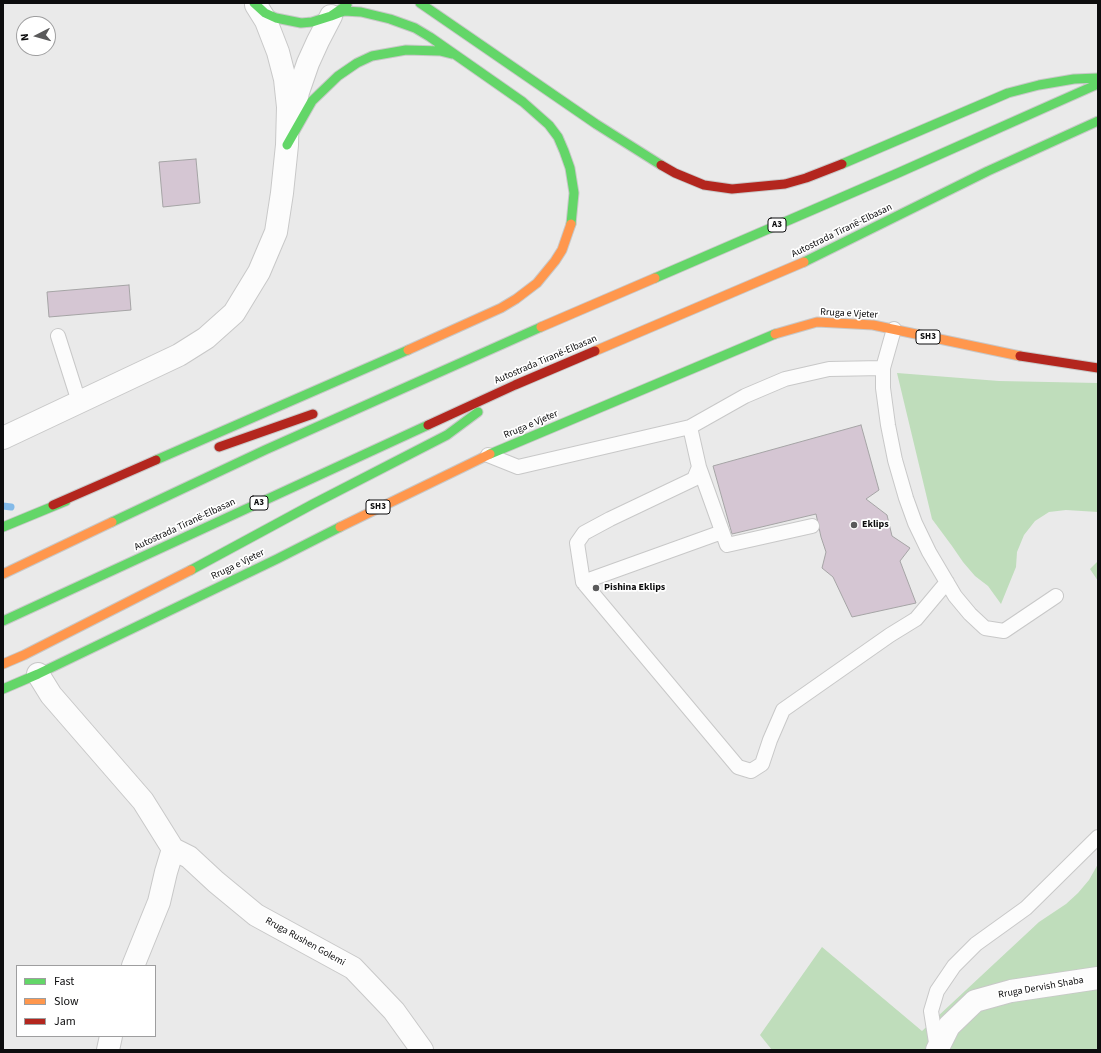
<!DOCTYPE html>
<meta charset="utf-8">
<style>
body{margin:0}
#map{position:relative;width:1101px;height:1053px;overflow:hidden;background:#eaeaea;font-family:"Source Sans 3",sans-serif}
canvas{display:block}
.frame{position:absolute;inset:0;border:4px solid #0d0d0e;pointer-events:none}
.legend{position:absolute;left:16px;top:965px;width:140px;height:72px;box-sizing:border-box;background:#fff;border:1px solid #9e9e9f;margin:0;padding:5px 7px;list-style:none;font-size:12px;color:#0d0d0e}
.legend li{display:flex;align-items:center;gap:8px;height:20px}
.legend b{width:20px;border:1px solid #9e9e9f}
.north{position:absolute;left:16px;top:16px;width:40px;height:40px;box-sizing:border-box;background:#fff;border:1px solid #9e9e9f;border-radius:50%;rotate:264deg;font-size:11px;font-weight:700;line-height:16px;text-align:center;color:#0d0d0e}
.north::after{content:'';display:block;margin:auto;width:14px;height:18px;background:#5a5a5b;clip-path:polygon(50% 0,100% 100%,50% 72%,0 100%)}
</style>
<div id="map">
<canvas width="1101" height="1053"></canvas>
<div class="frame"></div>
<ul class="legend">
<li><b style="height:5px;background:#63d668"></b>Fast</li>
<li><b style="height:5px;background:#ff974d"></b>Slow</li>
<li><b style="height:5px;background:#b3261e"></b>Jam</li>
</ul>
<div class="north">N</div>
</div>
<script>
const c = document.querySelector('canvas').getContext('2d');
c.lineJoin = 'round';
function fill(path, color) {
  c.fillStyle = color;
  c.fill(path, 'evenodd');
}
function shape(rows) {
  const path = new Path2D();
  for (const r of rows) {
    path.moveTo(r[0], r[1]);
    for (let i = 2; i < r.length; i += 2) path.lineTo(r[i], r[i + 1]);
  }
  return path;
}
function trace(path, color, width, dash) {
  c.strokeStyle = color;
  c.lineWidth = width;
  c.lineCap = dash ? 'butt' : 'round';
  c.setLineDash(dash || []);
  c.stroke(path);
}
function drawText(font, color, halo, rows, align = 'center') {
  c.font = font + ' "Source Sans 3",sans-serif';
  c.lineWidth = 3.5;
  c.setLineDash([]);
  c.textBaseline = 'middle';
  c.strokeStyle = halo;
  c.fillStyle = color;
  for (const [text, x, y, turn = 0] of rows) {
    c.save();
    c.translate(x, y);
    c.rotate((+turn || 0) * Math.PI / 180);
    c.textAlign = isNaN(turn) ? turn : align;
    if (halo) c.strokeText(text, 0, 0);
    c.fillText(text, 0, 0);
    c.restore();
  }
}
const green = shape([
 [897,373,999,381,1098,383,1098,512,1066,510,1049,512,1035,521,1024,535,1017,552,1016,567,1001,604,988,586,975,576,963,562,952,546,932,519],
 [1098,561,1098,581,1090,569],
 [1098,864,1098,1050,772,1050,760,1035,822,947,922,1031,1039,922,1066,904,1078,893,1089,880]
]);
const stream = shape([
 [3,506,11,507]
]);
const building = shape([
 [196,159,200,203,163,207,159,162,196,159],
 [129,285,131,310,49,317,47,292,129,285],
 [861,425,879,490,866,499,887,515,892,536,910,548,900,561,916,603,852,617,833,577,822,568,826,552,821,537,816,514,732,534,713,466,861,425]
]);
const lane = shape([
 [894,329,883,368,883,388,888,425,895,460,906,498,915,523,929,552,955,596,970,614,985,628,1004,631,1056,596],
 [58,336,79,402],
 [690,427,745,396,785,379,829,369,883,368],
 [488,455,518,467,690,427,699,467,694,479,610,519,584,533,577,543,583,582,738,767,751,771,762,764,770,740,783,710,890,635,916,619,947,582],
 [699,467,727,545,812,526],
 [583,582,722,532],
 [937,1049,931,1011,937,991,954,966,976,944,1026,908,1098,837]
]);
const street = shape([
 [294,110,298,92,308,63,318,41,331,16],
 [3,438,179,355,206,338,234,313,259,272,276,232,282,193,287,145,288,107,285,79,278,52,266,21,256,5],
 [38,674,51,695,143,801,173,849,166,872,159,902,133,966],
 [173,849,189,857,216,882,256,915,353,968,394,1011,422,1050],
 [108,1050,111,1036],
 [937,1050,949,1026,975,1001,1011,991,1098,978]
]);
const fast = shape([
 [254,3,265,13,276,18,301,23,312,22,331,16,347,5],
 [420,3,596,124,661,165],
 [331,16,344,11,361,12,390,19,415,28,430,37,523,102,549,125,558,137,564,151,570,168,574,193,571,224],
 [287,145,312,101,338,76,357,63,372,56,406,50,440,51,452,54],
 [842,164,1008,93,1039,85,1074,79,1098,78],
 [804,262,988,171,1098,121],
 [655,278,898,173,1098,84],
 [490,454,775,334],
 [156,460,408,350],
 [112,522,265,450,541,327],
 [3,527,66,501],
 [191,570,313,504,447,435,478,412],
 [3,621,428,425],
 [3,689,38,674,277,559,340,527]
]);
const slow = shape([
 [541,327,655,278],
 [775,334,817,322,873,325,1020,356],
 [408,350,501,308,516,299,537,283,555,261,562,250,571,224],
 [595,351,804,262],
 [340,527,490,454],
 [3,574,112,522],
 [3,664,24,655,191,570]
]);
const jam = shape([
 [661,165,675,173,704,185,732,189,785,184,806,178,842,164],
 [1020,356,1098,368],
 [428,425,515,385,595,351],
 [219,447,313,414],
 [53,505,156,460]
]);
const markers = [
 [854,525,4,"#5a5a5b"],
 [596,588,4,"#5a5a5b"]
];
const shields = [
 [777,225,18],
 [928,337,24],
 [259,503,18],
 [378,507,24]
];
const shieldNames = [
 ["A3",777,225],
 ["SH3",928,337],
 ["A3",259,503],
 ["SH3",378,507]
];
const streetNames = [
 ["Autostrada Tiranë-Elbasan",842,231,-26],
 ["Rruga e Vjeter",849,314,3],
 ["Autostrada Tiranë-Elbasan",546,360,-23],
 ["Rruga e Vjeter",531,425,-23],
 ["Autostrada Tiranë-Elbasan",185,525,-25],
 ["Rruga e Vjeter",238,565,-26],
 ["Rruga Rushen Golemi",305,942,29],
 ["Rruga Dervish Shaba",1041,988,-10]
];
const poiNames = [
 ["Eklips",862,525],
 ["Pishina Eklips",604,588]
];
fill(green, '#bfddbb');
trace(stream, '#83bae8', 7);
fill(building, '#d5c6d3');
trace(building, '#a5a4a5', 1);
trace(lane, '#c8c8c8', 16);
trace(street, '#c8c8c8', 24);
trace(fast, '#c8c8c8', 11);
trace(slow, '#c8c8c8', 11);
trace(jam, '#c8c8c8', 11);
trace(lane, '#fcfcfc', 14);
trace(street, '#fcfcfc', 22);
trace(fast, '#63d668', 9);
trace(slow, '#ff974d', 9);
trace(jam, '#b3261e', 9);
for (const [x, y, r, color] of markers) {
  const dot = new Path2D();
  dot.arc(x, y, r, 0, 2 * Math.PI);
  c.fillStyle = color;
  c.fill(dot);
  trace(dot, '#fff', 1.5);
}
for (const [x, y, w] of shields) {
  const box = new Path2D();
  box.roundRect(x - w / 2, y - 7, w, 14, 3);
  c.fillStyle = '#fff';
  c.fill(box);
  trace(box, '#0d0d0e', 1);
}
drawText('bold 9px', '#0d0d0e', null, shieldNames);
drawText('10px', '#0d0d0e', '#fff', streetNames);
drawText('bold 10px', '#0d0d0e', '#fff', poiNames, 'left');
</script>
